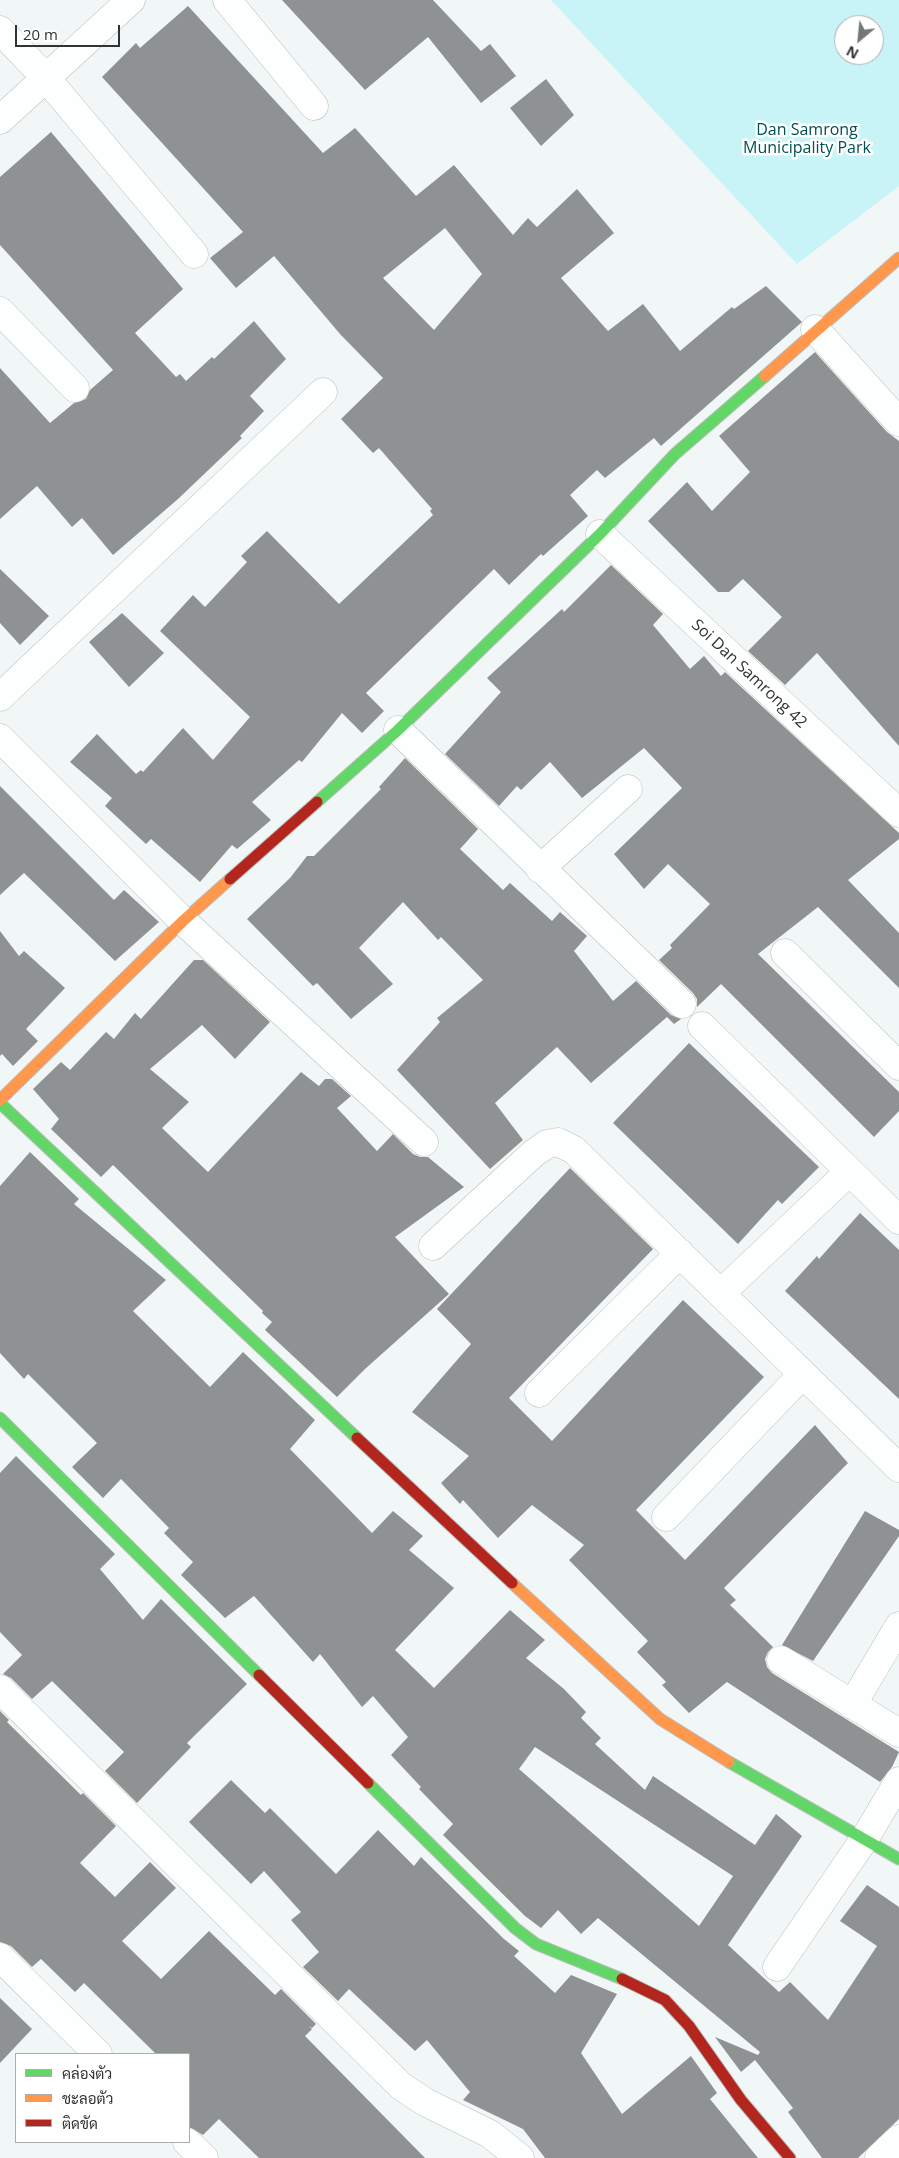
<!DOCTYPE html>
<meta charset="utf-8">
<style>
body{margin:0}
#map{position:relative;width:899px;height:2158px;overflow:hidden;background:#f1f6f6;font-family:"Open Sans",Sarabun,sans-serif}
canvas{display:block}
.legend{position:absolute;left:15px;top:2053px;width:175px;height:90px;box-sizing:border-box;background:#fff;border:1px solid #acadad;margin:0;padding:6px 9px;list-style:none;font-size:15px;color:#303333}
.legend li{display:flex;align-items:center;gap:10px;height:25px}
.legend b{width:25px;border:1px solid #acadad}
.north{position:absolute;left:834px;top:15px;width:50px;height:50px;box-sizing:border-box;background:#fff;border:1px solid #acadad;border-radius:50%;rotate:208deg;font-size:14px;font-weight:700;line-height:20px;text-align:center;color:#303333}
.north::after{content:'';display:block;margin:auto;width:18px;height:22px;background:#747777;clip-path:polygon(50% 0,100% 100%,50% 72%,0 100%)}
.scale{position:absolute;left:15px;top:25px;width:105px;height:22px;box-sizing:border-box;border:2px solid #303333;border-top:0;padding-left:6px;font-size:15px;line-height:18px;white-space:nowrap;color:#303333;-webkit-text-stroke:4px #fff;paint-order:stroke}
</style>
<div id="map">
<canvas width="899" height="2158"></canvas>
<ul class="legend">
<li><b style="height:6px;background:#63d668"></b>คล่องตัว</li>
<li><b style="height:6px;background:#ff974d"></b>ชะลอตัว</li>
<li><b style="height:6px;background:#b3261e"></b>ติดขัด</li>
</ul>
<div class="north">N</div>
<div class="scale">20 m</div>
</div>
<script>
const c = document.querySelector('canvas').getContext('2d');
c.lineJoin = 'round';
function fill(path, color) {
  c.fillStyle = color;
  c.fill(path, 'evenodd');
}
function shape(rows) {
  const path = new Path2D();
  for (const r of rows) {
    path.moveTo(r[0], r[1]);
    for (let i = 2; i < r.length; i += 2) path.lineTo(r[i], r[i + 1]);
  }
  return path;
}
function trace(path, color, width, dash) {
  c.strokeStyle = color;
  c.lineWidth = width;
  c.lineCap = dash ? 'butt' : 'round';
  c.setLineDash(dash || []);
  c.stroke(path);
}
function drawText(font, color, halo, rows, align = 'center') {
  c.font = font + ' "Open Sans",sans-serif';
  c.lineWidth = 5;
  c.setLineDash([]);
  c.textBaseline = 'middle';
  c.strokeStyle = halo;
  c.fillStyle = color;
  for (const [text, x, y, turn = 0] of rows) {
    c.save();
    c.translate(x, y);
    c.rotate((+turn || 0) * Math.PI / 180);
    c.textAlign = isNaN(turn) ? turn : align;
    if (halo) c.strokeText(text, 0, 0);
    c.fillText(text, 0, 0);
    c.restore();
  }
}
const green = shape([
 [551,0,899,0,899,186,797,264],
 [844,25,874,25,874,55,844,55]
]);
const building = shape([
 [282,0,433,0,481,51,490,44,516,76,481,103,428,37,365,90],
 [188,6,323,153,355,128,416,196,454,165,513,235,528,218,537,227,577,189,614,233,561,278,608,331,643,304,680,351,732,307,734,309,766,286,802,322,661,446,654,438,605,478,597,470,570,495,588,516,543,556,541,554,509,585,494,569,366,693,384,711,362,733,342,713,302,762,299,760,252,802,271,820,237,849,232,845,200,882,151,839,146,844,105,806,112,798,70,762,97,734,136,774,141,770,143,772,183,728,213,760,250,717,160,631,193,595,205,607,247,562,241,556,267,531,339,604,433,515,430,511,432,509,379,448,373,453,341,419,383,378,340,334,274,256,236,288,210,258,243,232,102,77,136,43,140,48],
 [445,228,482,274,434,330,383,278],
 [546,79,574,115,541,146,510,108],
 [51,132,183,289,135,333,176,377,180,374,186,381,212,357,214,359,254,321,286,359,250,396,264,411,240,436,242,438,178,499,113,555,82,518,72,527,37,486,0,519,0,368,50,423,74,403,86,399,90,390,113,370,0,245,0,177],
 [815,352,887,432,899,441,899,746,817,653,785,685,748,651,782,617,743,579,729,592,718,592,648,521,687,482,712,511,750,472,719,436],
 [611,565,663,614,653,625,690,669,704,656,721,676,725,672,899,833,899,839,848,880,899,933,899,988,818,907,758,954,899,1092,899,1111,874,1137,721,984,697,1007,697,999,693,993,659,960,672,948,670,945,710,904,668,864,644,889,614,854,682,788,644,748,582,798,550,762,521,790,517,786,499,806,445,754,501,692,487,678,562,609,564,612],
 [0,569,49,616,20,645,0,623],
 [122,613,164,653,129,687,89,642],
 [405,758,478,829,460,849,503,890,510,883,552,921,560,912,587,936,574,951,613,1001,636,981,671,1015,681,1019,674,1024,667,1017,591,1083,557,1047,495,1103,523,1140,490,1169,397,1070,440,1022,437,1018,483,980,441,937,438,940,403,902,359,948,393,984,351,1019,317,983,313,986,247,919,290,878,307,856,314,856,381,789,379,787],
 [0,786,114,900,124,890,159,922,115,961,24,873,0,895],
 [0,931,19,956,24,951,65,988,26,1029,38,1041,13,1066,2,1054,0,1056],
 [194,960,203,960,270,1022,235,1059,202,1025,150,1069,189,1102,162,1128,208,1172,301,1072,319,1086,325,1079,332,1079,351,1096,337,1108,377,1151,393,1134,413,1154,420,1157,428,1157,464,1187,395,1237,449,1294,365,1369,337,1397,265,1330,272,1322,262,1313,263,1311,113,1165,101,1177,51,1129,59,1119,33,1089,61,1062,70,1070,106,1032,114,1039,135,1013,141,1019],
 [689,1043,819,1167,782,1204,778,1200,738,1244,613,1123],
 [30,1152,79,1199,74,1204,166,1280,133,1311,210,1387,243,1352,315,1420,290,1449,372,1533,393,1511,423,1536,409,1550,454,1588,395,1650,434,1688,510,1610,545,1640,526,1658,564,1689,586,1712,581,1718,601,1738,595,1744,645,1790,653,1776,755,1845,776,1814,802,1836,728,1945,779,1992,790,1982,828,2020,877,1946,840,1921,867,1885,899,1907,899,2119,858,2158,822,2158,788,2112,793,2108,755,2060,741,2072,715,2037,758,2055,760,2052,598,1918,581,1934,558,1910,541,1928,525,1916,443,1835,453,1824,419,1789,421,1787,391,1755,408,1737,373,1696,362,1707,320,1654,313,1662,254,1596,225,1618,181,1575,193,1562,164,1533,169,1528,121,1479,103,1498,72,1467,97,1443,28,1374,24,1379,0,1353,0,1186],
 [535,1747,733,1876,699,1926,519,1769],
 [570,1168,653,1249,509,1398,552,1441,683,1300,764,1377,636,1510,685,1560,815,1425,848,1463,724,1588,736,1600,730,1605,773,1647,768,1652,765,1659,767,1667,772,1673,899,1752,892,1767,880,1782,727,1682,689,1713,662,1685,666,1682,637,1652,648,1641,569,1560,584,1545,532,1505,498,1538,463,1500,460,1504,441,1483,469,1456,412,1412,471,1344,437,1309],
 [860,1213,899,1250,899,1399,785,1291,817,1256,819,1259],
 [16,1456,115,1554,100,1569,143,1620,161,1599,247,1684,187,1743,191,1747,137,1803,105,1771,124,1752,52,1681,32,1699,11,1678,3,1674,22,1655,0,1632,0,1473],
 [865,1511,899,1530,899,1536,813,1661,782,1645],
 [0,1711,9,1720,7,1722,81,1795,83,1793,116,1826,80,1863,115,1897,150,1862,176,1888,122,1941,161,1979,209,1931,275,1995,281,1989,316,2024,312,2028,309,2026,312,2029,305,2036,425,2158,259,2158,219,2119,203,2135,189,2127,189,2054,156,2054,84,1983,75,1992,41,1959,32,1967,11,1946,0,1942],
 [231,1780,265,1813,270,1808,336,1874,378,1830,414,1866,421,1857,504,1939,519,1951,514,1956,555,1993,571,1975,617,1994,581,2053,622,2114,691,2056,717,2093,710,2099,758,2158,545,2158,523,2129,463,2100,470,2092,427,2040,415,2051,349,1989,338,2001,303,1967,319,1952,291,1920,301,1912,264,1871,251,1884,189,1822],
 [0,1998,32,2029,0,2063]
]);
const street = shape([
 [227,0,314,106],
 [0,30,46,78,194,254],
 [0,120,131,0],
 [0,311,75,388],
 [815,329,899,422],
 [600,534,899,813],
 [0,697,323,392],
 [398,730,682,1004],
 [0,738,183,921,424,1142],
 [540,869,628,789],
 [785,953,899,1066],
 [702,1026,899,1220],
 [433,1246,534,1153,547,1144,558,1142,574,1150,899,1468],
 [721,1293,849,1172],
 [539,1393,680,1253],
 [666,1517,803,1374],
 [781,1660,899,1733],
 [0,1689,401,2086,425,2102,490,2134,520,2158],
 [852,1705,899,1626],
 [0,1957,98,2054],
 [777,1967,865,1838,899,1781],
 [187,2142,204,2158],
 [879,2158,899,2139]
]);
const fast = shape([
 [317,802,398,730,600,534,675,454,765,376],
 [0,1103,357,1438],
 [0,1418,259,1675],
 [729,1762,899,1859],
 [368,1783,515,1928,536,1944,622,1979]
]);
const slow = shape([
 [765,376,899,258],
 [0,1100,183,921,230,879],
 [512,1583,660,1719,729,1762]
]);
const jam = shape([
 [230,879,317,802],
 [357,1438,512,1583],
 [259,1675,368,1783],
 [622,1979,665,2000,689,2026,741,2100,790,2158]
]);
const parkNames = [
 ["Dan Samrong",807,130],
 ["Municipality Park",807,148]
];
const streetNames = [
 ["Soi Dan Samrong 42",749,674,43]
];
fill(green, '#c8f4f7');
fill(building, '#8f9292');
trace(street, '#bbbebf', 29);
trace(fast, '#bbbebf', 13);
trace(slow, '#bbbebf', 13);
trace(jam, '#bbbebf', 13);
trace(street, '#fdfefe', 28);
trace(fast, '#63d668', 11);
trace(slow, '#ff974d', 11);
trace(jam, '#b3261e', 11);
drawText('16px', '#005055', '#fff', parkNames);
drawText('16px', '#303333', '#fff', streetNames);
</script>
